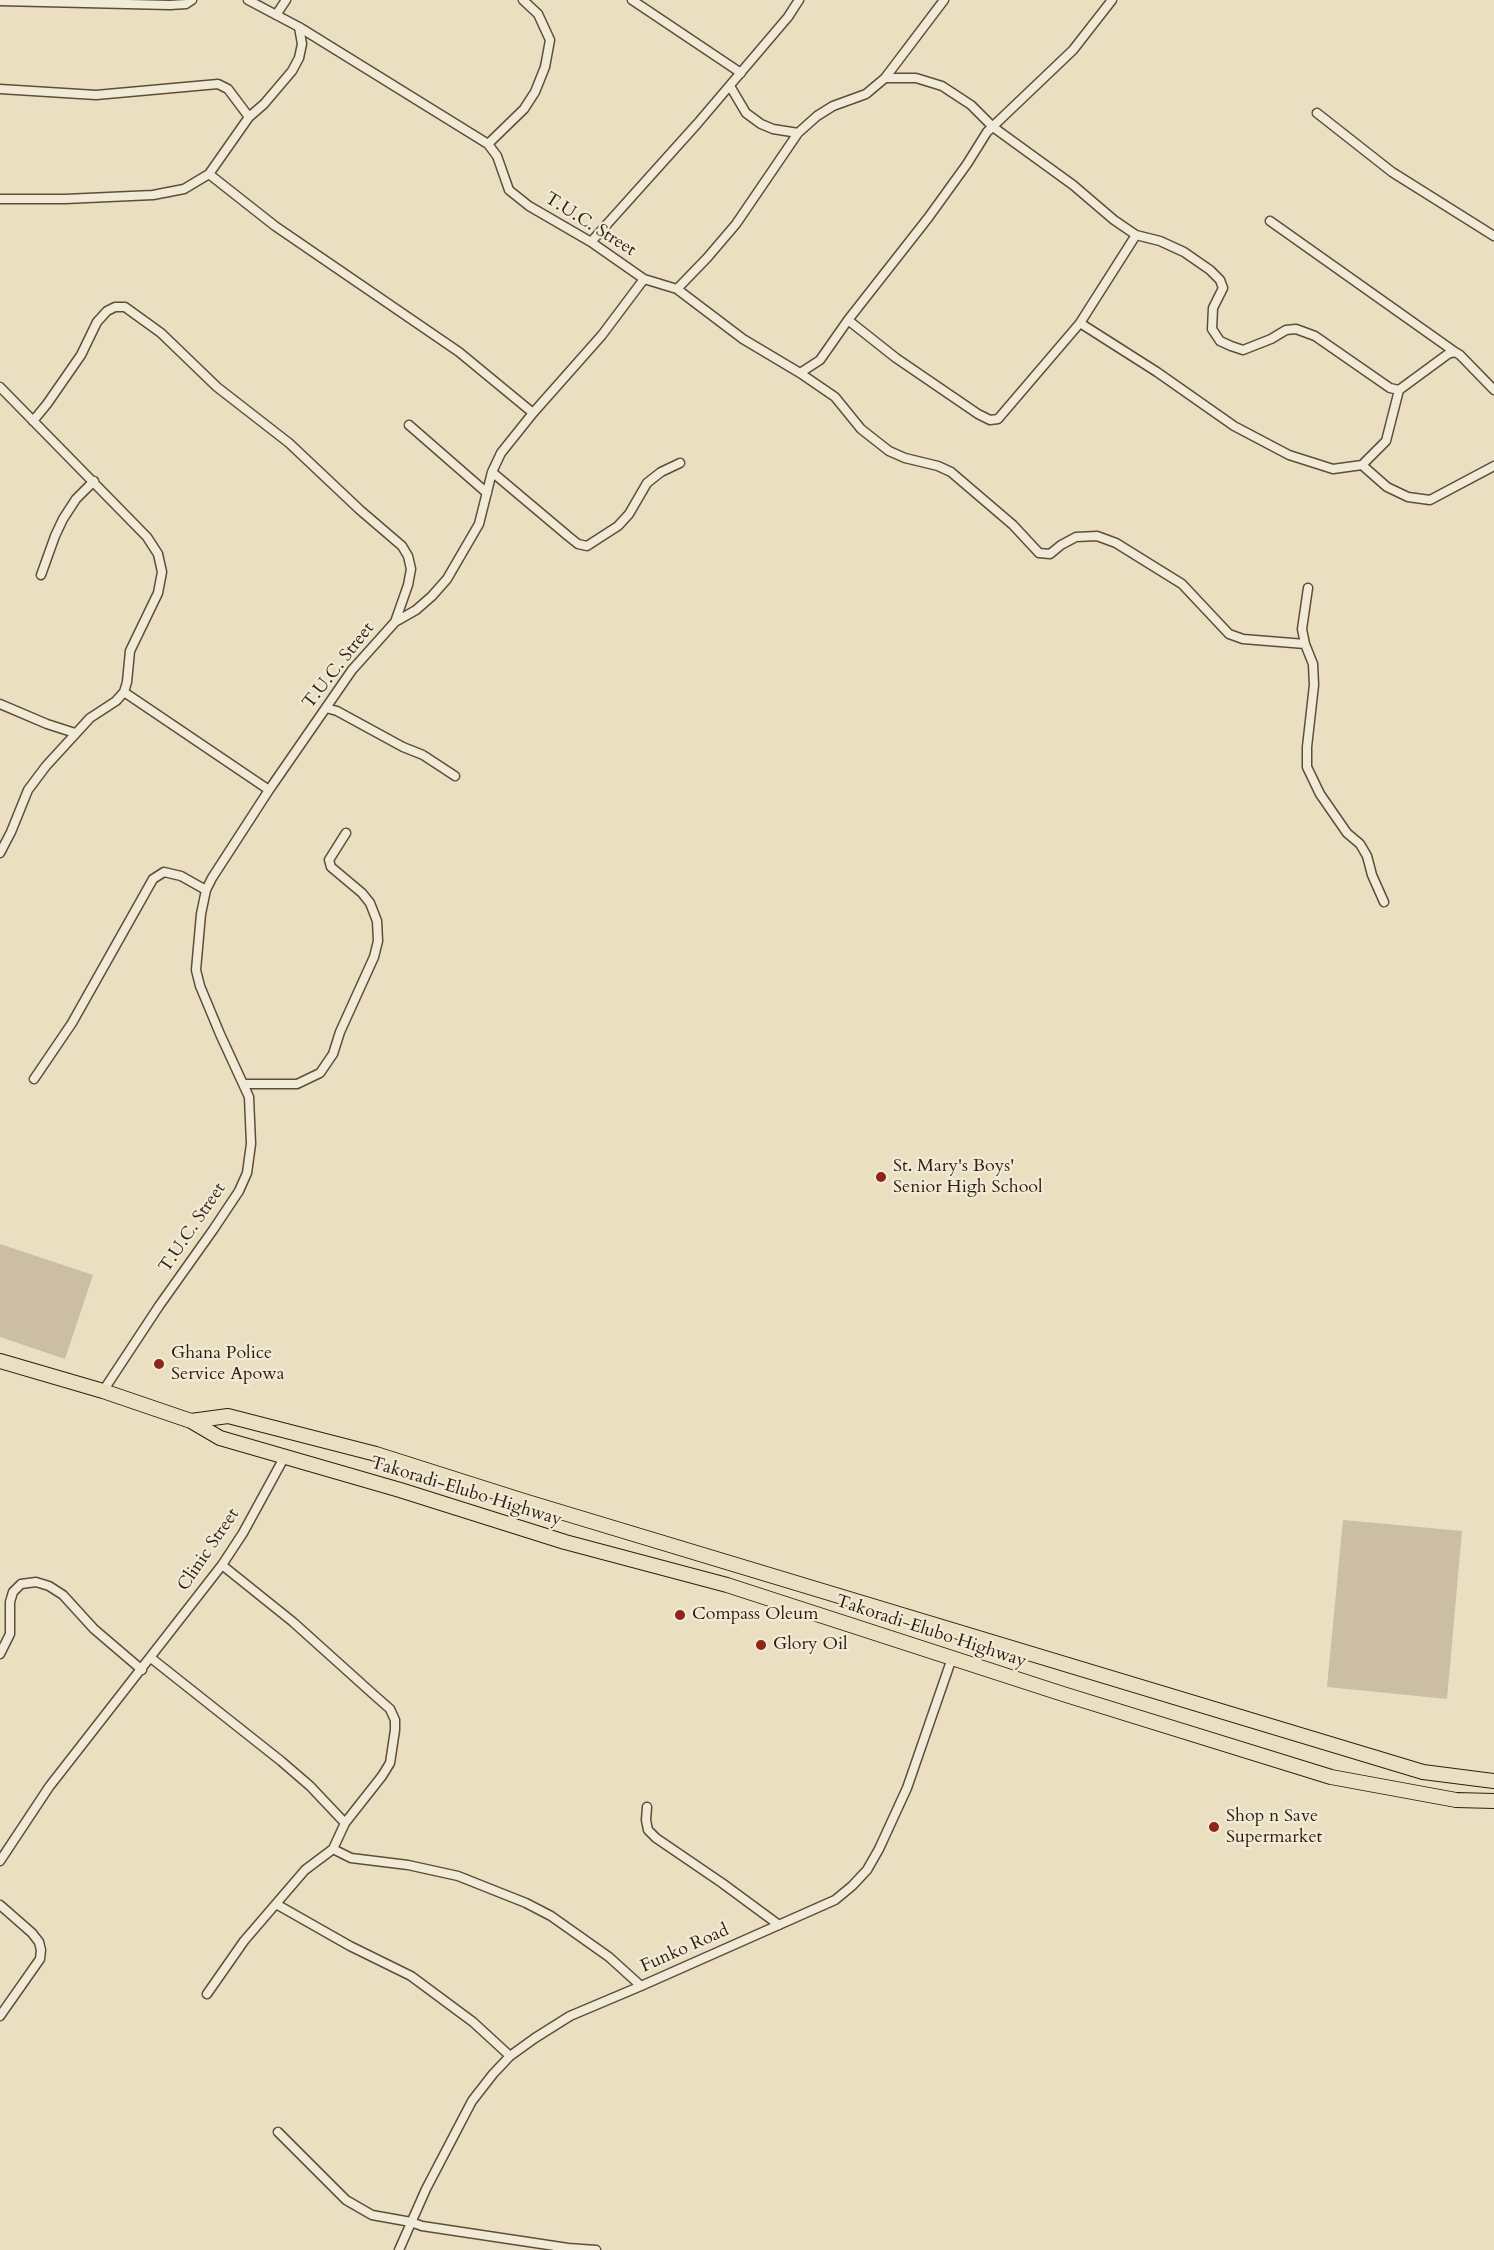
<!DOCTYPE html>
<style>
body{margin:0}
canvas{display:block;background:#eadfc1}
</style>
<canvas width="1494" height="2250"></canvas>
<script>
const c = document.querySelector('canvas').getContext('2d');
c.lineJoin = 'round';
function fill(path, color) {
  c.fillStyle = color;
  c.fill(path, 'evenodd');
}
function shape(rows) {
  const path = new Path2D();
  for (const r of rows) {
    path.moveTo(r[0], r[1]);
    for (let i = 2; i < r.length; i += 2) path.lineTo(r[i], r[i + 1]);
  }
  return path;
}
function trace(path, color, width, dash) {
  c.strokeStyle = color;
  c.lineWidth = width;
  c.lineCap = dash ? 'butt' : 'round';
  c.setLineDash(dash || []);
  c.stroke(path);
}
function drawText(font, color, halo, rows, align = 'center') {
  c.font = font + ' Cardo,serif';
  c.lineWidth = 4.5;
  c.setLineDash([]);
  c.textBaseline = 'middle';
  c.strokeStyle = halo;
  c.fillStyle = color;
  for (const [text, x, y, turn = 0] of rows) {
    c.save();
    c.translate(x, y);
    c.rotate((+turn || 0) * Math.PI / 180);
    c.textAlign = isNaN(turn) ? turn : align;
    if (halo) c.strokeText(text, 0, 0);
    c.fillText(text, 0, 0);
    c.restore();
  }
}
const green = shape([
 [0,1244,93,1275,65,1359,0,1337],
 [1343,1520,1462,1531,1447,1699,1327,1687]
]);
const minor = shape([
 [248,0,299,27,488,144],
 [523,0,538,14,550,40,545,67,535,92,524,109,488,144,497,156,509,190,529,206,591,242,644,279,677,289,743,339,800,373,835,397,861,429,889,451,905,458,938,466,951,472,1013,525,1039,553,1050,554,1061,545,1076,537,1097,536,1116,543,1182,584,1229,634,1243,639,1305,644],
 [632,0,741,73],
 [0,1,170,5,186,4,192,0],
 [276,15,286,0],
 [885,78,916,78,942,86,971,105,993,127,1073,185,1114,220,1136,235,1160,241,1184,252,1210,270,1220,280,1223,288,1213,308,1212,329,1220,341,1231,346,1243,350,1271,339,1286,330,1296,329,1315,336,1390,388,1399,390,1448,354,1455,352,1460,355,1494,390],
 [730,86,746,113,761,124,773,129,798,133],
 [0,89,96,95,218,84,228,89,249,117],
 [1317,113,1392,172,1494,236],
 [209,174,275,226,459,352,533,413],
 [0,199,65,199,153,195,184,189,209,174,249,117,264,104,292,71,299,58,302,44,299,27],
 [1270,221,1455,352],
 [591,242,697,124,788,17,799,0],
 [677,289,707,258,736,224,798,133,817,116,833,106,866,94,885,78,944,0],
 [848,320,896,358,978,414,990,420,998,419,1080,323,1136,235],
 [1080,323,1157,372,1234,426,1289,455,1333,469,1362,465,1386,441,1399,390],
 [800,373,820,360,848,320,928,218,967,164,987,132,1073,50,1112,0],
 [0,387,147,537,158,554,162,572,158,593,130,651,127,682,124,692,116,701,90,718,46,766,28,790,11,832,0,853],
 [33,421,47,404,81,355,97,322,107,311,115,307,125,307,161,333,217,387,289,443,360,510,402,546,408,556,411,569,408,585,395,622],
 [409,425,487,493],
 [1362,465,1387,487,1408,497,1430,500,1494,466],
 [492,472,568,536,578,544,587,546,618,526,629,514,647,483,661,472,680,463],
 [41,575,55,536,63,519,76,499,94,481],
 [1308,588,1302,629,1305,644,1313,664,1314,685,1307,747,1307,767,1320,794,1347,833,1360,844,1367,856,1372,875,1384,902],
 [124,692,269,790],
 [0,704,47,724,75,733],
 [326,708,337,711,403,747,423,755,455,776],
 [34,1079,72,1023,153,879,164,872,181,876,206,890],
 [245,1084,297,1084,320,1073,333,1054,340,1032,374,957,378,941,377,921,370,903,362,893,331,867,329,860,346,833],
 [103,1391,159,1306,213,1230,239,1191,247,1173,251,1144,249,1097,220,1034,200,986,196,970,201,914,206,890,212,878,269,790,352,670,395,622,416,610,432,596,447,579,479,524,492,472,501,453,533,413,602,335,644,279],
 [0,1654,10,1634,10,1602,13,1592,21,1584,36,1582,49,1586,63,1595,94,1629,142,1670],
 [151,1658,281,1761,310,1786,345,1823],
 [647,1807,646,1820,648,1830,656,1838,722,1883,779,1925],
 [333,1849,351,1858,408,1865,458,1876,526,1903,551,1916,609,1957,641,1986],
 [0,1861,49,1787,222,1565,243,1533,285,1456],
 [276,1904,350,1946,411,1976,473,2022,510,2056],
 [0,1905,32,1933,39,1942,41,1950,40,1959,0,2016],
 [207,1994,244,1941,305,1870,333,1849,345,1823,382,1776,390,1763,395,1730,395,1720,390,1709,373,1694,293,1622,222,1565],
 [278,2132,346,2200,372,2215,411,2222,422,2226,568,2248,596,2250],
 [399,2250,426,2189,472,2101,493,2074,510,2056,535,2038,570,2016,641,1986,835,1900,852,1886,867,1870,879,1849,907,1788,952,1658]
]);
const trunk = shape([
 [0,1361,103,1391,191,1421,220,1438,400,1490,565,1542,727,1585,1063,1694,1331,1777,1456,1800,1494,1801],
 [191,1421,228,1416,376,1454,524,1501,1423,1772,1494,1781]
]);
const markers = [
 [881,1177,6,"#8f2418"],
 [159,1364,6,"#8f2418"],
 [680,1615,6,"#8f2418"],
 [761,1645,6,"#8f2418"],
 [1214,1827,6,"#8f2418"]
];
const streetNames = [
 ["T.U.C. Street",590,225,32],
 ["T.U.C. Street",339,666,-52],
 ["T.U.C. Street",193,1228,-56],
 ["Takoradi-Elubo Highway",466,1492,17],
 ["Clinic Street",209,1550,-56],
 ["Takoradi-Elubo Highway",931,1632,18],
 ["Funko Road",685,1949,-24]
];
const poiNames = [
 ["St. Mary's Boys'",893,1167],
 ["Senior High School",893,1188],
 ["Ghana Police",171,1354],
 ["Service Apowa",171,1375],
 ["Compass Oleum",692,1615],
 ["Glory Oil",773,1645],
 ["Shop n Save",1226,1817],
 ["Supermarket",1226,1838]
];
fill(green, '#cbbea2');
trace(minor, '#5f4d3a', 11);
trace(trunk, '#311c0d', 16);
trace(minor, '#f1ead7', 8);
trace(trunk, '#eadfc1', 14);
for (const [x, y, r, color] of markers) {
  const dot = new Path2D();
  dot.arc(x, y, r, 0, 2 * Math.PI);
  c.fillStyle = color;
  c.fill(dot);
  trace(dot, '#f1ead7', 2);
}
drawText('18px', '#311c0d', '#f1ead7', streetNames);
drawText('18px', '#311c0d', '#f1ead7', poiNames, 'left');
</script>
